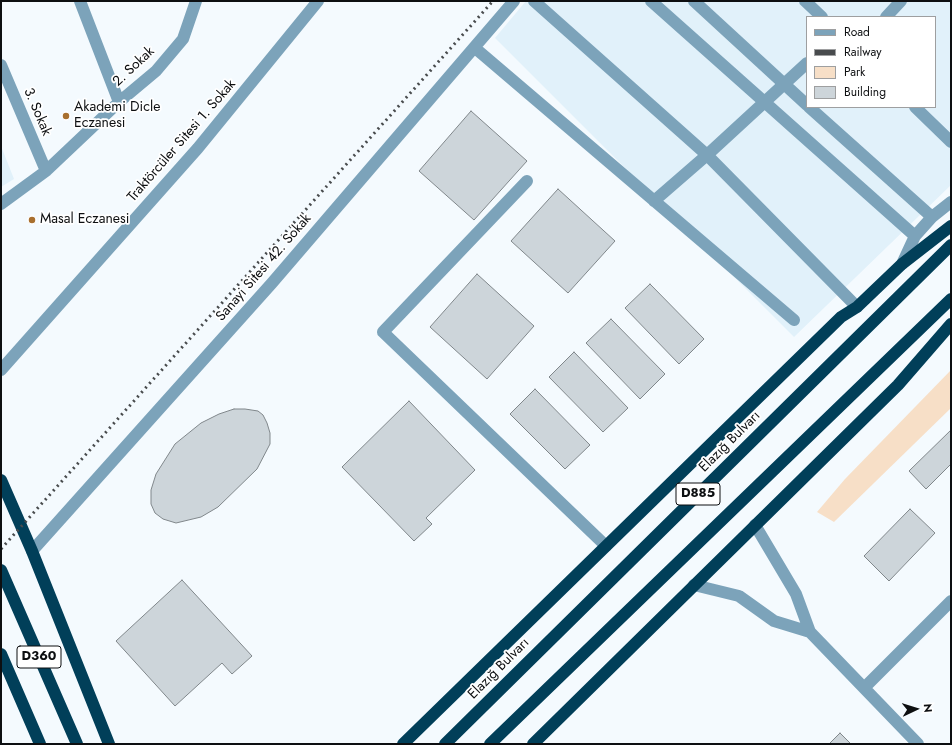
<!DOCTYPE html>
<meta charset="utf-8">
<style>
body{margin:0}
#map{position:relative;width:952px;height:745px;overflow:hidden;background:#f4fafe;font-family:Jost,sans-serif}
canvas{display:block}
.frame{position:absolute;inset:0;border:2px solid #0d0f11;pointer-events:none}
.legend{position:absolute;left:806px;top:16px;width:130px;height:92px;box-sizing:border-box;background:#fff;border:1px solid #9e9fa0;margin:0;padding:5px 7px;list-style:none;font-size:12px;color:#0d0f11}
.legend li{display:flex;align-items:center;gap:8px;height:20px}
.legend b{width:20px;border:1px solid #9e9fa0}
.north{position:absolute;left:896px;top:689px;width:40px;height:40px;-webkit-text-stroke:3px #fff;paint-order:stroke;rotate:86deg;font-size:11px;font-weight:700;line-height:16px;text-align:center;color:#0d0f11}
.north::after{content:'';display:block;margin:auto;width:14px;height:18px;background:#0d0f11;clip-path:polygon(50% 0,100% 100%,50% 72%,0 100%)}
</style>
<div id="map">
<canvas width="952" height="745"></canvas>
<div class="frame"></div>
<ul class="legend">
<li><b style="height:5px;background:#7ca3ba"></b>Road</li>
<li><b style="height:5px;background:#484b4d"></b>Railway</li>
<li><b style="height:11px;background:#f7dfc7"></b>Park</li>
<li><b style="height:11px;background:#cdd5da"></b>Building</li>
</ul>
<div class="north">N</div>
</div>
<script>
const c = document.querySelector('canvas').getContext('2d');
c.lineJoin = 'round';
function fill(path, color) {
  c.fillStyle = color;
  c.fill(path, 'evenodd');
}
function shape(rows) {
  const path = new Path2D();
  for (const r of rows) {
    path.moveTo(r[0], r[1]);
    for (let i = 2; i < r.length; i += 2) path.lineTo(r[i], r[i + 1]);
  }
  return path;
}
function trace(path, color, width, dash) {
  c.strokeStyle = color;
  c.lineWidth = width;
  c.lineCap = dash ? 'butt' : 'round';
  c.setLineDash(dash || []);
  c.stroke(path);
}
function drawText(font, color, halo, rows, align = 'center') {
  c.font = font + ' Jost,sans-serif';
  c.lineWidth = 3.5;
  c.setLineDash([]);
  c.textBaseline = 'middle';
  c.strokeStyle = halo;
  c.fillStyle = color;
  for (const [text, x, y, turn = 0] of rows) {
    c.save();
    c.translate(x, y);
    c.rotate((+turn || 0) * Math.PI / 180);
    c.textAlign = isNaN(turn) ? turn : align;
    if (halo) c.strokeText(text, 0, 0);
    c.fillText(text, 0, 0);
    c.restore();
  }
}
const built = shape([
 [526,1,951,1,951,185,794,337,495,38],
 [807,17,935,17,935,107,807,107],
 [1,146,14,179,1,187]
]);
const green = shape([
 [951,370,951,408,834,522,817,512,845,479]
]);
const building = shape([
 [471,111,527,161,474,220,419,171,471,111],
 [558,189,615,241,568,293,511,241,558,189],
 [477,274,534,326,487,379,430,327,477,274],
 [650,284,704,339,679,364,625,308,650,284],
 [611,319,665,374,640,399,586,343,611,319],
 [574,352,628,408,603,432,549,377,574,352],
 [535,389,590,445,565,469,510,414,535,389],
 [409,401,475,470,426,518,432,524,414,541,342,467,409,401],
 [234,409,245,409,258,411,263,415,267,423,270,433,270,444,257,469,218,507,201,517,176,523,163,519,155,513,151,504,151,490,156,474,175,444,201,423,219,414,234,409],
 [951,430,951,464,926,489,909,471,951,430],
 [910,509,935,533,889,581,864,556,910,509],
 [182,580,252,656,232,674,222,663,175,706,116,641,182,580],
 [840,733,851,744,829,744,840,733]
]);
const minor = shape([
 [80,1,119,102],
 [534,1,707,155,857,307],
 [651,1,915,236],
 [694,1,807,105],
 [805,1,822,17],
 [886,17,901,1],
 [475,48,794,320],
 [1,65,46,171],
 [809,107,932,217],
 [915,107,951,142],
 [527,181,383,332,606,546],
 [654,201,707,155,807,63],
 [1,204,46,171,119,102,156,71,183,39,196,1],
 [902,264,915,236,932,217,951,202],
 [1,370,198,148,318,1],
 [755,525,796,594,810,632,918,744],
 [32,551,272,283,514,1],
 [694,585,739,596,774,621,810,632],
 [864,688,951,601]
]);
const highway = shape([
 [1,480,32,551,109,744],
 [1,570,77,744],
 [1,654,40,744],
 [403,744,841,317,857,307,902,264,951,226],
 [445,744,951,245],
 [490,744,951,299],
 [533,744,898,385,951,324]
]);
const rail = shape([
 [1,549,493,1]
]);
const markers = [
 [66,116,4,"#a86f2e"],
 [32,220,4,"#a86f2e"]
];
const shields = [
 [698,494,44],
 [39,657,44]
];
const shieldNames = [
 ["D885",698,494],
 ["D360",39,657]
];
const streetNames = [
 ["2. Sokak",134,67,-43],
 ["3. Sokak",37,112,67],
 ["Traktörcüler Sitesi 1. Sokak",182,141,-49],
 ["Sanayi Sitesi 42. Sokak",264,268,-49],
 ["Elazığ Bulvarı",730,442,-45],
 ["Elazığ Bulvarı",499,669,-45]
];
const poiNames = [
 ["Akademi Dicle",74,108],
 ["Eczanesi",74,124],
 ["Masal Eczanesi",40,220]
];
fill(built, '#e1f1fa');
fill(green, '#f7dfc7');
fill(building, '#cdd5da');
trace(building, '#80878b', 1);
trace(minor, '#7ca3ba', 12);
trace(highway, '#013f59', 12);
trace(rail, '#484b4d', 3, [2, 4]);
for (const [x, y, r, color] of markers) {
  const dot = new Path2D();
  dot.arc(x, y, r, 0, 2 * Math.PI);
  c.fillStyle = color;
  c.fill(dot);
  trace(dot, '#fff', 1.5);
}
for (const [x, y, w] of shields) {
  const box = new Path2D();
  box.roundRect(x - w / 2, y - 11, w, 22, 3);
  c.fillStyle = '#fff';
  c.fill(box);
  trace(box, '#0d0f11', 1);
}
drawText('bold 13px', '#0d0f11', null, shieldNames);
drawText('14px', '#0d0f11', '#fff', streetNames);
drawText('14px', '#0d0f11', '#fff', poiNames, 'left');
</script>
